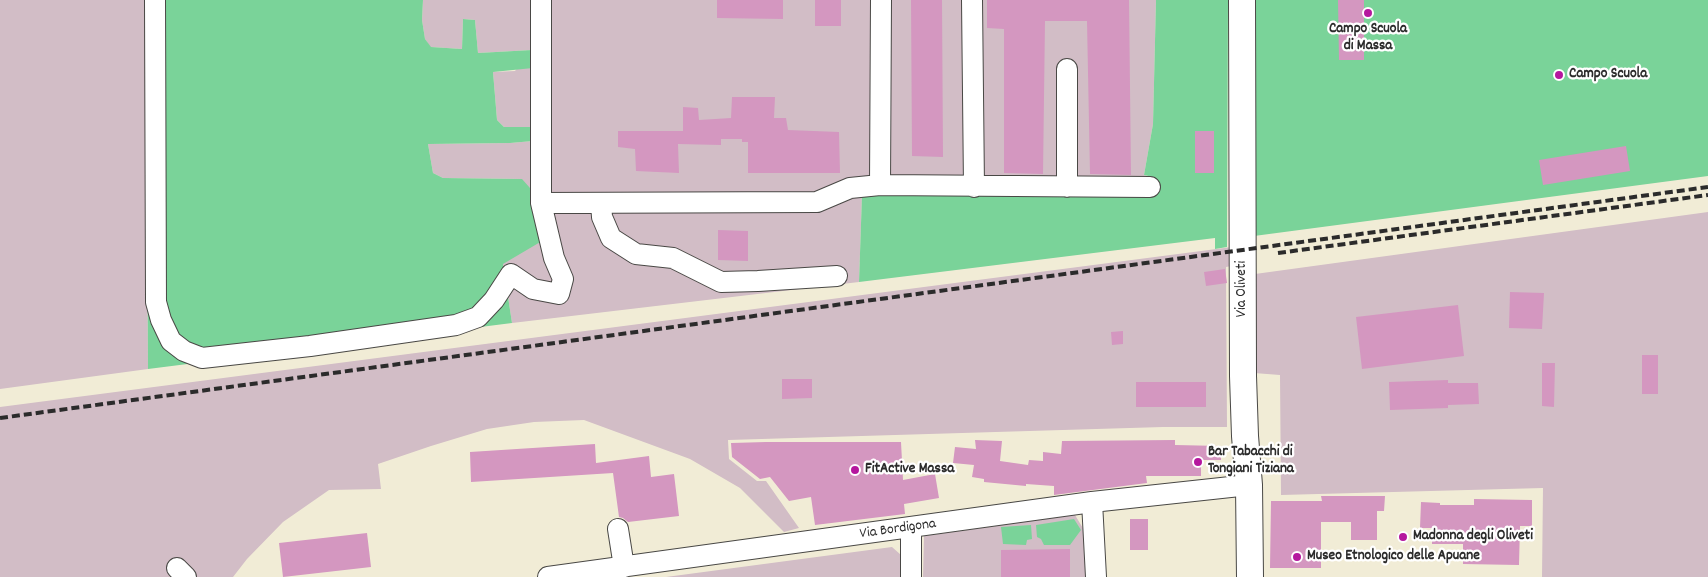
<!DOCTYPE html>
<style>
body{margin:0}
canvas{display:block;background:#f1ecd6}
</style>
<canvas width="1708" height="577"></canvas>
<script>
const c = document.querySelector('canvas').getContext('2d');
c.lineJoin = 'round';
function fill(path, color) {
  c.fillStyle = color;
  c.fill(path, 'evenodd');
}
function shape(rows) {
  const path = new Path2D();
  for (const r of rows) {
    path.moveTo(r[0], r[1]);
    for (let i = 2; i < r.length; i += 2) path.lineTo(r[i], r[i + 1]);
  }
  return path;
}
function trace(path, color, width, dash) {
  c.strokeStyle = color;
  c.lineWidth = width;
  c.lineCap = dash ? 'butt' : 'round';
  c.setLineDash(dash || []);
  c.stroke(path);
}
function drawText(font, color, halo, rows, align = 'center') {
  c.font = font + ' Dekko,sans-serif';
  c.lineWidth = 4.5;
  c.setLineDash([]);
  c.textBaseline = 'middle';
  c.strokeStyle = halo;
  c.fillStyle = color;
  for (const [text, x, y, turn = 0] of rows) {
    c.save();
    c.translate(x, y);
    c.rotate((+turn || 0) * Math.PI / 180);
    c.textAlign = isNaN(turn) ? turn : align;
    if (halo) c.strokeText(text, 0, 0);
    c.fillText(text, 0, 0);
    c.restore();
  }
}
const industrial = shape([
 [0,0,146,0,148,369,0,389],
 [423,0,1156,0,1153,124,1144,175,1153,177,1152,192,862,196,859,282,512,323,503,264,522,179,443,178,433,173,428,144,510,143,533,141,530,128,504,127,497,120,493,72,515,71,532,50,478,53,475,20,463,19,462,49,430,47,425,39,422,20],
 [1708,212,1708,577,1542,577,1543,488,1281,495,1280,375,1254,373,1255,274],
 [1255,244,1256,261,1226,267,1227,427,1163,427,728,440,729,459,757,481,766,481,799,528,784,532,740,488,690,459,584,420,534,422,487,429,431,446,378,464,381,489,329,490,283,522,247,559,233,577,0,577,0,407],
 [1075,515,1090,540,1091,577,923,577,924,536],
 [892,547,901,555,900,577,666,577]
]);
const green = shape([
 [146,0,423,0,422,20,425,39,431,47,462,49,463,19,475,20,478,53,532,50,533,68,493,72,497,120,504,127,531,127,533,141,510,143,428,144,433,173,443,178,522,179,530,188,540,221,542,241,503,264,512,323,148,369],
 [1156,0,1228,0,1227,247,1215,249,1215,238,859,282,862,195,1152,192,1153,177,1144,175,1153,124],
 [1252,0,1708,0,1708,176,1254,236],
 [1074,519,1081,530,1070,545,1044,545,1041,539,1037,537,1036,525],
 [1031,525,1032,539,1027,540,1026,545,1003,544,1001,527]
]);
const building = shape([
 [717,0,783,0,783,19,717,18],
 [815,0,841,0,841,26,815,26],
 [911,0,942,0,943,157,912,156],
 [987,0,1129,0,1131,175,1090,174,1087,21,1045,21,1043,174,1004,173,1004,29,987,28],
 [1338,0,1364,0,1364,60,1339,60],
 [732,97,775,97,774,118,786,118,788,130,839,132,840,173,748,173,748,142,742,142,742,139,721,139,721,145,678,144,679,173,636,171,635,149,618,147,618,131,683,131,683,107,698,108,699,120,731,118],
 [1195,131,1214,131,1214,173,1195,173],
 [1626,146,1630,171,1543,185,1539,160],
 [718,230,748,231,748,261,718,260],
 [1225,269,1227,283,1206,286,1204,272],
 [1510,292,1544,293,1542,329,1509,328],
 [1458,305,1464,356,1362,369,1356,317],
 [1123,331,1123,344,1112,345,1111,332],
 [1642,355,1658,355,1658,394,1642,394],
 [1542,363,1555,363,1554,407,1542,406],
 [782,379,812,379,812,398,782,399],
 [1448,380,1448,383,1478,383,1479,404,1448,405,1448,408,1390,410,1389,382],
 [1136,382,1206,382,1206,407,1136,407],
 [975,440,1002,441,1000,461,1028,465,1029,460,1043,461,1043,452,1061,454,1062,441,1175,440,1175,445,1221,446,1221,460,1201,460,1201,476,1146,476,1147,483,1054,495,1054,486,1026,484,1026,486,984,482,984,479,972,477,974,465,953,463,955,447,976,449],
 [766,442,901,442,903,480,935,474,939,498,904,504,905,514,815,525,811,497,789,501,770,477,760,479,732,457,731,443],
 [595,444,596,463,649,456,651,477,674,474,679,516,628,522,623,518,619,517,613,473,471,482,470,452],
 [1321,496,1385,496,1384,511,1377,511,1377,540,1351,540,1351,522,1321,522,1321,568,1270,568,1271,501,1322,501],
 [1474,499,1532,500,1532,526,1520,526,1519,565,1463,564,1463,544,1432,544,1432,528,1420,528,1421,502,1440,503,1440,505,1474,505],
 [1130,519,1148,519,1148,550,1130,550],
 [367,533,371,567,283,577,279,543],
 [1070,549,1070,577,1001,577,1001,550]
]);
const minor = shape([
 [155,0,156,302,161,320,171,341,184,351,202,358,310,346,456,325,478,317,494,300,511,274,533,289,559,294,563,279,554,258,541,203],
 [541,0,541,203,817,202,850,188,880,185,1150,187],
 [972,0,974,187],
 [1067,69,1067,187],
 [880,185,881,0],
 [601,203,602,217,611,238,636,254,673,258,721,282,758,281,837,276],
 [1092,502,1096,577],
 [911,528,911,577],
 [618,529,624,567],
 [177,568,186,577],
 [548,577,1092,502,1249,485]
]);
const major = shape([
 [1242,0,1243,376,1245,436,1249,485,1250,577]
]);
const rail = shape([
 [1278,253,1708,195],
 [0,418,1708,187]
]);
const markers = [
 [1368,13,5,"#b5179e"],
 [1559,75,5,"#b5179e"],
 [1198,462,5,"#b5179e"],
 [855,470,5,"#b5179e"],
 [1403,537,5,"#b5179e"],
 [1297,557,5,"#b5179e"]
];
const poiNames = [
 ["Campo Scuola",1368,30,"center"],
 ["di Massa",1368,47,"center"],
 ["Campo Scuola",1569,75],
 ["Bar Tabacchi di",1208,453],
 ["Tongiani Tiziana",1208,470],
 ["FitActive Massa",865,470],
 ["Madonna degli Oliveti",1413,537],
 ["Museo Etnologico delle Apuane",1307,557]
];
const streetNames = [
 ["Via Oliveti",1243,289,-90],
 ["Via Bordigona",898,530,-8]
];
fill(industrial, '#d2bdc6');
fill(green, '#7ad399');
fill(building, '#d497c0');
trace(minor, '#494845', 22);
trace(major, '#494845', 28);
trace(minor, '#fff', 20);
trace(major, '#fff', 26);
trace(rail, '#2b2b2b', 4, [8, 4]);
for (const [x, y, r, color] of markers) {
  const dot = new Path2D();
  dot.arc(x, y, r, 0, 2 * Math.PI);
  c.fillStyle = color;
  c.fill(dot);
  trace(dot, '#fff', 2);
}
drawText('bold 15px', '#2b2b2b', '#fff', poiNames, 'left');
drawText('15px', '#2b2b2b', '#fff', streetNames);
</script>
